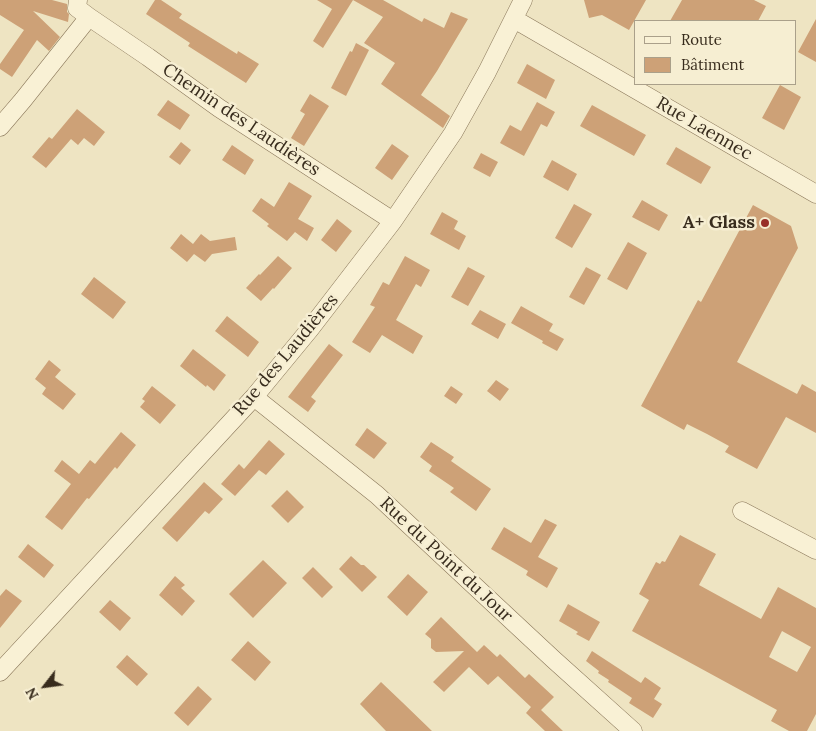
<!DOCTYPE html>
<meta charset="utf-8">
<style>
body{margin:0}
#map{position:relative;width:816px;height:731px;overflow:hidden;background:#eee4c2;font-family:Lora,serif}
canvas{display:block}
.legend{position:absolute;left:634px;top:20px;width:162px;height:65px;box-sizing:border-box;background:#f6eed2;border:1px solid #aaa08a;margin:0;padding:6px 9px;list-style:none;font-size:15px;color:#382c1d}
.legend li{display:flex;align-items:center;gap:10px;height:25px}
.legend b{width:25px;border:1px solid #aaa08a}
.north{position:absolute;left:20px;top:661px;width:50px;height:50px;-webkit-text-stroke:4px #f6eed2;paint-order:stroke;rotate:240deg;font-size:14px;font-weight:700;line-height:20px;text-align:center;color:#382c1d}
.north::after{content:'';display:block;margin:auto;width:18px;height:22px;background:#382c1d;clip-path:polygon(50% 0,100% 100%,50% 72%,0 100%)}
</style>
<div id="map">
<canvas width="816" height="731"></canvas>
<ul class="legend">
<li><b style="height:6px;background:#f9f1d5"></b>Route</li>
<li><b style="height:14px;background:#cda177"></b>Bâtiment</li>
</ul>
<div class="north">N</div>
</div>
<script>
const ctx = document.querySelector('canvas').getContext('2d');
ctx.lineJoin = 'round';
function paint(path, color) {
  ctx.fillStyle = color;
  ctx.fill(path, 'evenodd');
}
function toPath(rows) {
  const path = new Path2D();
  for (const r of rows) {
    path.moveTo(r[0], r[1]);
    for (let i = 2; i < r.length; i += 2) path.lineTo(r[i], r[i + 1]);
  }
  return path;
}
function strokePath(path, color, width, dash) {
  ctx.strokeStyle = color;
  ctx.lineWidth = width;
  ctx.lineCap = dash ? 'butt' : 'round';
  ctx.setLineDash(dash || []);
  ctx.stroke(path);
}
function label(font, color, halo, rows, align = 'center') {
  ctx.font = font + ' Lora,serif';
  ctx.lineWidth = 5;
  ctx.setLineDash([]);
  ctx.textBaseline = 'middle';
  ctx.strokeStyle = halo;
  ctx.fillStyle = color;
  for (const [text, x, y, turn = 0] of rows) {
    ctx.save();
    ctx.translate(x, y);
    ctx.rotate((+turn || 0) * Math.PI / 180);
    ctx.textAlign = isNaN(turn) ? turn : align;
    if (halo) ctx.strokeText(text, 0, 0);
    ctx.fillText(text, 0, 0);
    ctx.restore();
  }
}
paint(toPath([
 [0,0,52,0,67,4,67,12,69,14,68,22,33,11,60,37,49,51,37,40,12,77,0,69,0,64,24,30,0,15],
 [155,0,161,0,182,14,179,18,237,54,238,51,259,64,246,83,188,46,190,43,146,14],
 [317,0,353,0,323,48,313,41,332,9],
 [353,0,383,0,422,22,424,18,444,28,451,12,468,19,437,71,421,95,450,116,443,128,381,84,395,63,364,43,383,17],
 [584,0,646,0,629,30,602,15,589,18],
 [682,0,754,0,766,6,758,21,670,21],
 [816,19,816,62,798,52],
 [356,43,369,50,346,96,331,88,350,51,352,52],
 [527,64,555,80,546,99,517,83],
 [780,85,801,97,784,130,762,118],
 [310,94,329,106,304,146,291,138,305,114,300,111],
 [168,100,190,115,180,130,157,115],
 [537,102,555,112,547,127,541,124,524,156,500,143,510,125,521,131],
 [592,105,646,135,634,156,580,126],
 [77,109,105,132,94,146,84,138,78,145,71,139,46,168,32,157,49,137,52,139],
 [181,142,191,150,180,165,169,157],
 [392,144,409,156,392,180,375,168],
 [232,145,254,160,245,175,222,160],
 [676,147,711,167,701,184,666,164],
 [481,153,498,162,490,177,473,168],
 [552,160,577,174,568,191,543,177],
 [289,182,312,196,298,219,314,228,307,241,295,232,287,241,267,226,269,224,252,211,261,198,274,207],
 [642,200,668,215,659,231,632,217],
 [574,204,592,214,572,248,555,238],
 [753,205,791,226,798,248,737,362,797,394,802,384,816,392,816,433,786,417,757,469,725,452,729,446,707,434,687,424,684,430,641,406,698,300,701,302],
 [442,212,458,221,454,229,466,236,459,250,430,234],
 [337,219,352,231,336,252,321,240],
 [181,234,193,244,201,234,210,241,235,237,237,250,212,254,205,262,194,254,187,262,170,248],
 [628,242,647,253,627,290,607,279],
 [278,256,292,268,274,289,273,288,261,301,246,288,259,274,260,275],
 [405,256,430,270,421,287,416,284,396,320,423,336,413,354,382,335,370,353,352,342,375,307,370,305,383,282,389,285],
 [468,267,485,276,468,306,451,297],
 [586,267,601,275,584,305,569,297],
 [94,277,126,302,113,319,81,294],
 [521,306,553,324,549,331,564,339,557,351,542,343,543,341,511,323],
 [480,310,506,324,498,339,471,324],
 [227,316,259,342,248,357,215,331],
 [329,344,343,355,311,397,316,401,308,412,288,397],
 [193,349,226,375,214,391,207,385,206,387,180,366],
 [49,360,61,370,55,377,76,394,63,410,42,394,46,388,35,379],
 [496,380,509,389,500,401,487,391],
 [152,386,176,405,160,424,140,407,145,401,142,399],
 [451,386,463,394,456,404,444,396],
 [367,428,387,443,374,459,355,445],
 [121,432,136,445,117,469,115,467,89,499,87,498,62,530,45,517,71,484,54,471,62,460,79,474,90,460,95,464],
 [269,440,285,454,266,475,259,470,235,496,221,484,239,464,244,469],
 [431,442,454,457,451,461,491,489,476,511,450,492,454,488,429,471,432,466,420,457],
 [204,482,223,499,209,514,205,511,177,542,162,528],
 [287,490,304,507,288,523,271,506],
 [545,519,557,525,538,557,558,568,547,588,526,575,528,571,491,549,504,527,531,543],
 [680,535,716,554,699,585,761,619,778,587,816,608,816,714,807,731,789,731,771,721,777,710,632,631,649,600,639,594,656,562,660,564,662,561,665,562],
 [782,631,811,647,797,672,769,657],
 [28,544,54,565,44,578,18,557],
 [351,556,361,565,364,565,377,577,362,592,339,569],
 [263,560,287,583,253,618,229,594],
 [313,567,333,587,322,598,302,578],
 [408,574,428,592,407,616,387,597],
 [175,576,185,585,181,588,195,601,182,616,159,595],
 [6,589,22,601,0,628,0,596],
 [110,600,131,618,120,631,99,612],
 [568,604,600,622,589,641,576,634,578,632,559,621],
 [441,617,477,652,484,645,497,657,500,654,525,678,529,674,554,697,541,710,563,731,545,731,526,713,531,707,498,676,488,685,469,667,444,692,433,682,464,651,436,652,431,648,431,639,425,634],
 [248,641,271,662,255,681,231,660],
 [592,651,641,683,645,677,661,688,654,699,662,704,653,718,629,703,632,698,608,682,609,680,598,673,599,671,586,661],
 [127,655,148,674,137,686,116,667],
 [381,682,402,702,432,731,386,731,360,704],
 [198,686,212,699,188,726,174,713]
]), '#cda177');
const minor = toPath([
 [89,17,148,57,219,108,393,221],
 [514,19,816,194],
 [0,127,23,100,89,17,77,8,78,0],
 [254,397,377,495,553,659,633,731],
 [742,511,816,550],
 [0,672,254,397,310,329,393,221,453,133,487,72,523,0]
]);
strokePath(minor, '#897659', 19);
strokePath(minor, '#f9f1d5', 18);
for (const [x, y, r, color] of [
 [765,223,5,"#982f28"]
]) {
  const dot = new Path2D();
  dot.arc(x, y, r, 0, 2 * Math.PI);
  ctx.fillStyle = color;
  ctx.fill(dot);
  strokePath(dot, '#f6eed2', 2);
}
label('18px', '#382c1d', '#f6eed2', [
 ["Chemin des Laudières",241,120,34],
 ["Rue Laennec",704,129,30],
 ["Rue des Laudières",286,355,-50],
 ["Rue du Point du Jour",446,560,43]
]);
label('bold 18px', '#382c1d', '#f6eed2', [
 ["A+ Glass",755,223]
], 'right');
</script>
